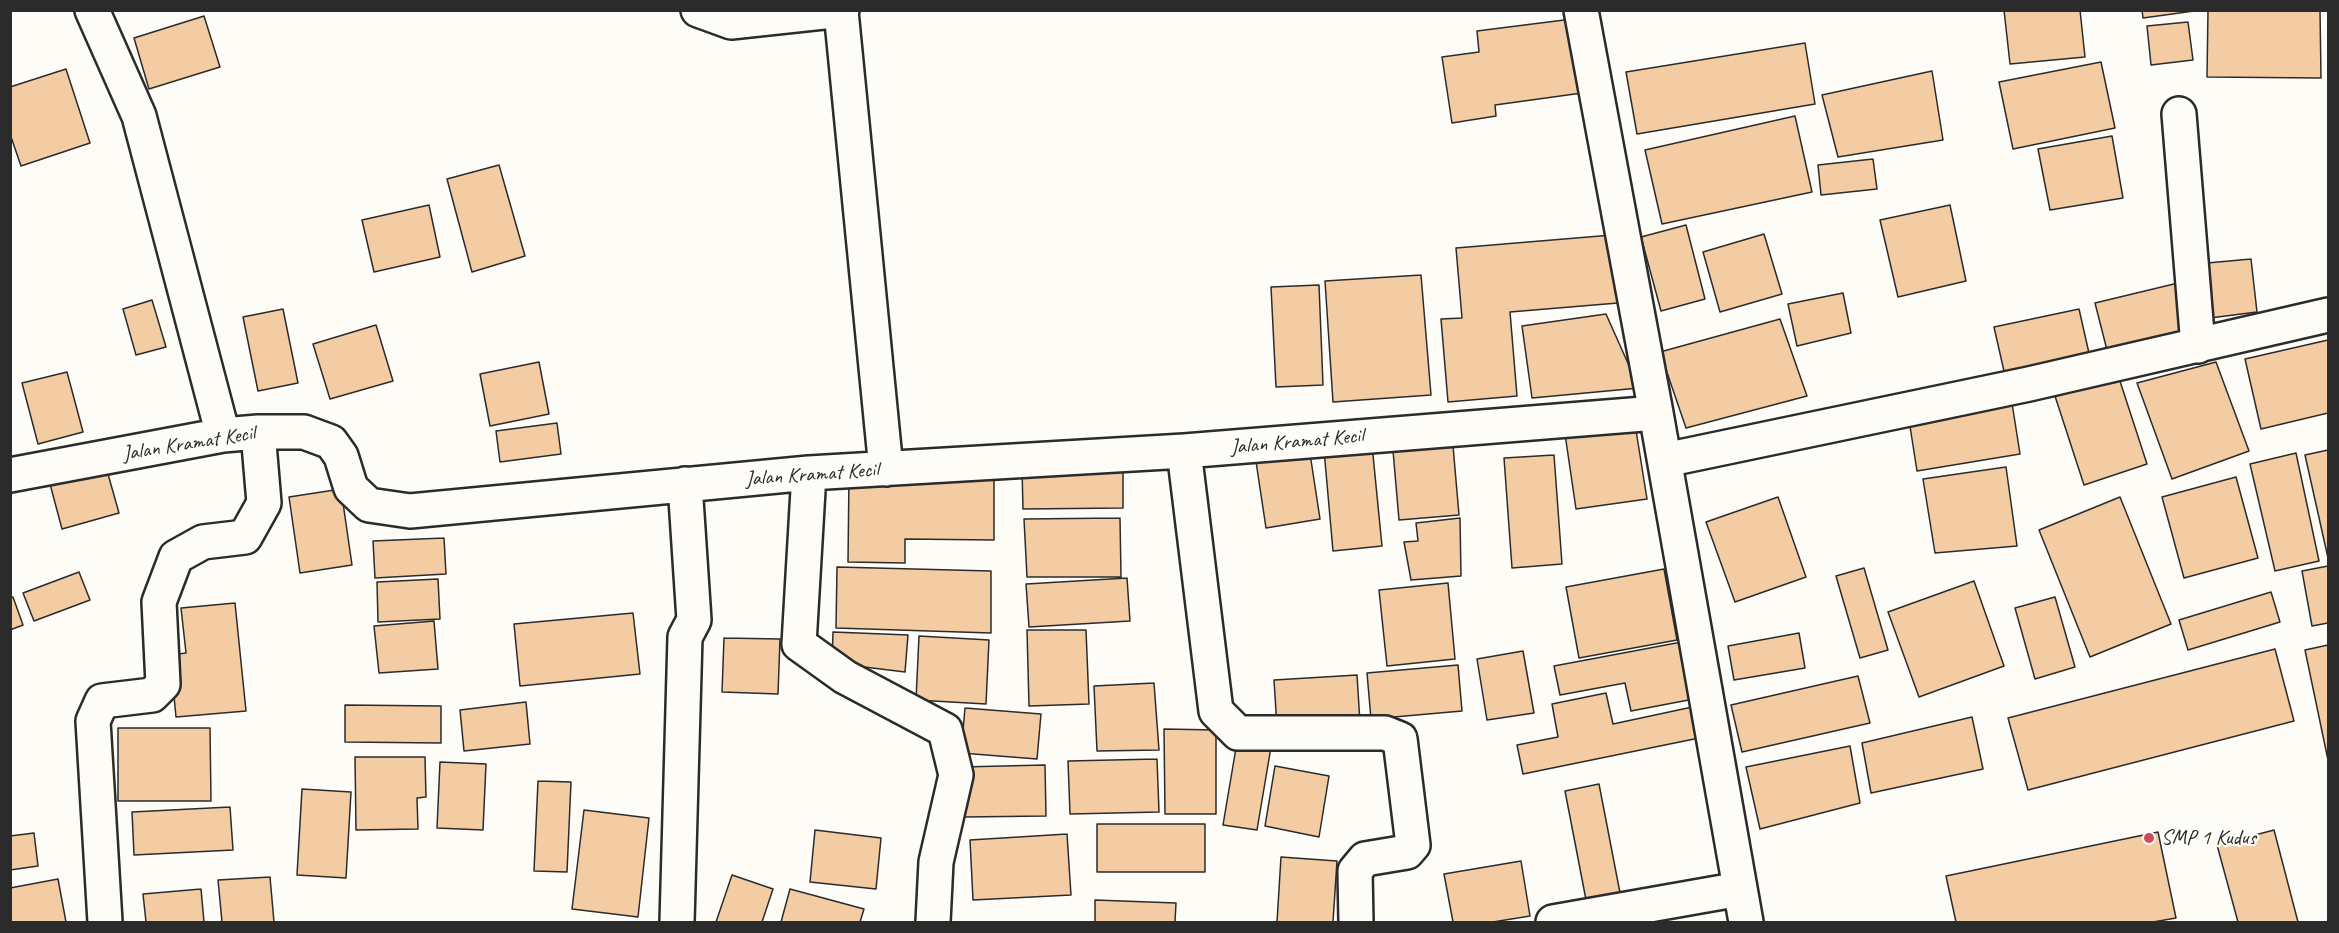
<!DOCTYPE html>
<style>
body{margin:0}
#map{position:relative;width:2339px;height:933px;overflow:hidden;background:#fdfcf7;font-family:Caveat,sans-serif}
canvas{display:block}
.frame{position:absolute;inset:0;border:12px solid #2b2b2b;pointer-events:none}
</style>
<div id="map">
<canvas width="2339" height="933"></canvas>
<div class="frame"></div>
</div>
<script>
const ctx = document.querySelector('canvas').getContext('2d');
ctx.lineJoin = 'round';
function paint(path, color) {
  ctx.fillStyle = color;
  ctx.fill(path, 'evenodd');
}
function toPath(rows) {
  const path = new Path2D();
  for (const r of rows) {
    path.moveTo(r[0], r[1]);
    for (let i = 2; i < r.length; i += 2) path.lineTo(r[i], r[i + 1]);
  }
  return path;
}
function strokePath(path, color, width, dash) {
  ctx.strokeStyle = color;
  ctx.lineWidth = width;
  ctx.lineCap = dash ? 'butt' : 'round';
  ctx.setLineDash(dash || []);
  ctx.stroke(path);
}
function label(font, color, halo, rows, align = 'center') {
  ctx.font = font + ' Caveat,sans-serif';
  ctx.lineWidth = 4.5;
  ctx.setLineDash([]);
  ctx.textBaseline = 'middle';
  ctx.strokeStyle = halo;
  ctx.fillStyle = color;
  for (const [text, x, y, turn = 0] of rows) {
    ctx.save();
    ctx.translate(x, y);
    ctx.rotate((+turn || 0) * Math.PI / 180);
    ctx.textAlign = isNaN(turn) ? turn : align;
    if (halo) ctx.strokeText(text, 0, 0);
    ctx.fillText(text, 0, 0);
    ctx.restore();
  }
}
const building = toPath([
 [2004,10,2080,10,2085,57,2010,64,2004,10],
 [2142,10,2194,10,2194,11,2143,18,2142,10],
 [2208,10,2320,10,2321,78,2207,77,2208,10],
 [204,16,220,67,149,89,134,38,204,16],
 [1572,19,1582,93,1495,105,1496,116,1452,123,1442,57,1479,52,1477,31,1572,19],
 [2188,22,2193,60,2151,65,2147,26,2188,22],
 [1805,43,1815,104,1637,134,1626,72,1805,43],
 [2101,62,2115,128,2013,149,1999,82,2101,62],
 [66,69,90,143,21,166,10,134,10,87,66,69],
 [1932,71,1943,140,1838,157,1822,95,1932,71],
 [1795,116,1812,192,1662,224,1645,150,1795,116],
 [2112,136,2123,198,2050,210,2038,149,2112,136],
 [1873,159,1877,189,1821,195,1818,165,1873,159],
 [499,165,525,256,472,272,447,179,499,165],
 [429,205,440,257,374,272,362,220,429,205],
 [1950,205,1966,281,1898,297,1880,220,1950,205],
 [1686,225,1705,299,1661,311,1641,237,1686,225],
 [1764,234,1782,294,1720,312,1703,252,1764,234],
 [1612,235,1618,303,1510,312,1517,396,1448,402,1441,319,1462,318,1456,248,1612,235],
 [2251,259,2257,312,2202,319,2196,264,2251,259],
 [1421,275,1431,395,1333,402,1325,281,1421,275],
 [2178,283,2191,333,2108,354,2095,303,2178,283],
 [1319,285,1323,385,1276,387,1271,287,1319,285],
 [1843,293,1851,333,1797,346,1788,304,1843,293],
 [152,300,166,347,136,355,123,309,152,300],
 [283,309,298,383,258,391,243,317,283,309],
 [2079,309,2091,362,2006,380,1994,327,2079,309],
 [1606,314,1639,388,1532,398,1522,326,1606,314],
 [1780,319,1807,396,1686,428,1660,352,1780,319],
 [376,325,393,381,330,399,313,344,376,325],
 [2328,340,2328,413,2261,429,2245,359,2328,340],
 [539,362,549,414,490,426,480,374,539,362],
 [2216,362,2249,451,2172,479,2137,383,2216,362],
 [67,372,83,432,38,444,22,383,67,372],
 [2118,375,2147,464,2084,485,2054,393,2118,375],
 [2012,403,2020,454,1917,471,1909,420,2012,403],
 [557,423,561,454,500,462,496,431,557,423],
 [1635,424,1647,499,1576,509,1565,434,1635,424],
 [1452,434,1459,515,1399,520,1392,439,1452,434],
 [1372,445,1382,546,1333,551,1324,450,1372,445],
 [1309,447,1320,519,1266,528,1255,455,1309,447],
 [2328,450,2328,558,2305,455,2328,450],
 [2296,453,2319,561,2275,571,2250,464,2296,453],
 [1554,455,1562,564,1512,568,1504,458,1554,455],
 [106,467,119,513,62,529,50,484,106,467],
 [2006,467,2017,546,1935,553,1923,479,2006,467],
 [1123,468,1123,508,1023,509,1022,469,1123,468],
 [849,476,994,478,994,540,905,539,905,563,848,562,849,476],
 [2236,477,2258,558,2184,578,2162,497,2236,477],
 [341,489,352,565,300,573,289,497,341,489],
 [1778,497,1806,577,1735,602,1706,522,1778,497],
 [2120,497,2171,624,2090,657,2039,530,2120,497],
 [1120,518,1121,577,1027,577,1024,519,1120,518],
 [1460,518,1461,576,1411,580,1404,542,1418,541,1416,523,1460,518],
 [444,538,446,574,375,578,373,541,444,538],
 [2328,566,2328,623,2312,626,2302,571,2328,566],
 [837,567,991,571,991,633,836,628,837,567],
 [1864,568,1888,650,1860,658,1836,576,1864,568],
 [1664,569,1677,640,1579,658,1566,587,1664,569],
 [79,572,90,600,34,621,23,593,79,572],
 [1127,578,1130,621,1029,627,1026,584,1127,578],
 [438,579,440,619,378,622,377,582,438,579],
 [1974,581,2004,666,1919,697,1888,612,1974,581],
 [1448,583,1455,659,1387,666,1379,590,1448,583],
 [2271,592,2280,622,2188,650,2179,620,2271,592],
 [13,597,23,625,10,630,10,598,13,597],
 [2055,597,2075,667,2035,679,2015,608,2055,597],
 [235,603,246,711,176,717,170,655,186,653,181,608,235,603],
 [633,613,640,674,520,686,514,624,633,613],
 [434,621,438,669,379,673,374,626,434,621],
 [1027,630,1086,630,1089,704,1029,706,1027,630],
 [833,632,908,635,905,672,832,663,833,632],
 [1799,633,1805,668,1734,680,1728,646,1799,633],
 [919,636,989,640,986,704,916,700,919,636],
 [724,638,780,639,778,694,722,692,724,638],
 [1687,641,1699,698,1631,711,1625,683,1560,695,1554,666,1687,641],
 [2328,645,2328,760,2305,650,2328,645],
 [2275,649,2294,721,2028,790,2008,718,2275,649],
 [1523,651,1534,713,1487,720,1477,659,1523,651],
 [1458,665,1462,711,1371,719,1367,673,1458,665],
 [1357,675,1360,723,1277,727,1274,680,1357,675],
 [1858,676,1870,723,1742,752,1731,705,1858,676],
 [1154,683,1159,750,1097,751,1094,686,1154,683],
 [1606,693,1613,724,1697,706,1704,737,1523,774,1517,745,1558,737,1552,704,1606,693],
 [526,702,530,744,464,751,460,710,526,702],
 [345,705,441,706,441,743,345,742,345,705],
 [965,708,1041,714,1037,759,961,753,965,708],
 [1972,717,1983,769,1871,793,1862,743,1972,717],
 [118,728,210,728,211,801,118,801,118,728],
 [1164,729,1216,730,1216,814,1165,814,1164,729],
 [1237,742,1271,747,1257,830,1223,825,1237,742],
 [1850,746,1860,803,1760,829,1746,767,1850,746],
 [355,757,425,757,426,797,417,798,418,829,356,830,355,757],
 [1157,759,1159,812,1070,814,1068,761,1157,759],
 [440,762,486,764,483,830,437,828,440,762],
 [1045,765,1046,816,963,817,961,767,1045,765],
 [1275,766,1329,776,1319,837,1265,826,1275,766],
 [538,781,571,782,567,872,534,871,538,781],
 [1599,784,1621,898,1587,905,1565,791,1599,784],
 [302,789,351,792,346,878,297,875,302,789],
 [230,807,233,850,134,855,132,812,230,807],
 [584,810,649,818,638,917,572,909,584,810],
 [1097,824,1205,824,1205,872,1097,872,1097,824],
 [815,830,881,838,876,889,810,882,815,830],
 [2274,830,2298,922,2238,922,2217,845,2274,830],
 [2158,832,2176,918,2153,922,1956,922,1946,876,2158,832],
 [34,833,38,866,10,870,10,836,34,833],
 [1067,834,1071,895,973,900,970,840,1067,834],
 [1281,857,1337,861,1333,922,1277,922,1281,857],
 [1521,861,1530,916,1493,922,1453,922,1444,874,1521,861],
 [732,875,773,889,762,922,716,922,732,875],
 [270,877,274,922,222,922,218,880,270,877],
 [58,879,66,922,11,922,10,888,58,879],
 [201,889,204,922,146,922,143,894,201,889],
 [790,889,864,909,860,922,781,922,790,889],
 [1095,900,1176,903,1175,922,1095,922,1095,900]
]);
paint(building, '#f3cca3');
strokePath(building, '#2b2b2b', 1.5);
const street = toPath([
 [92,10,139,116,223,435],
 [698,10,731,22,842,10],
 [1581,10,1656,413,1746,922],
 [841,11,886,469],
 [2179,114,2198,346],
 [1184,451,1216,711,1238,733,1385,733,1400,739,1413,845,1407,852,1365,859,1355,871,1356,922],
 [1665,460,2029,384,2328,315],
 [809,473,799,644,845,677,945,730,956,775,936,862,933,922],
 [10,475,223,435,258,432,304,432,331,442,341,456,351,488,369,505,410,511,809,473,1184,451,1656,413],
 [105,922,93,721,102,701,152,695,163,684,159,602,176,557,203,542,245,537,264,503,258,432],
 [677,922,685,637,694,620,685,484],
 [1553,922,1740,889]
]);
strokePath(street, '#2b2b2b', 38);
strokePath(street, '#fdfcf7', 33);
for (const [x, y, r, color] of [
 [2149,838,6,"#d1495b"]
]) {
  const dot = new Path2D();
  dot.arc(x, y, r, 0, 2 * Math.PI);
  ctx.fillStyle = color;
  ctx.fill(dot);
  strokePath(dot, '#fdfcf7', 2);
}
label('21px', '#2b2b2b', '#fdfcf7', [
 ["Jalan Kramat Kecil",1297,442,-5],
 ["Jalan Kramat Kecil",189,444,-9],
 ["Jalan Kramat Kecil",812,475,-4]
]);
label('21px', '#2b2b2b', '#fdfcf7', [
 ["SMP 1 Kudus",2161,838]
], 'left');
</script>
